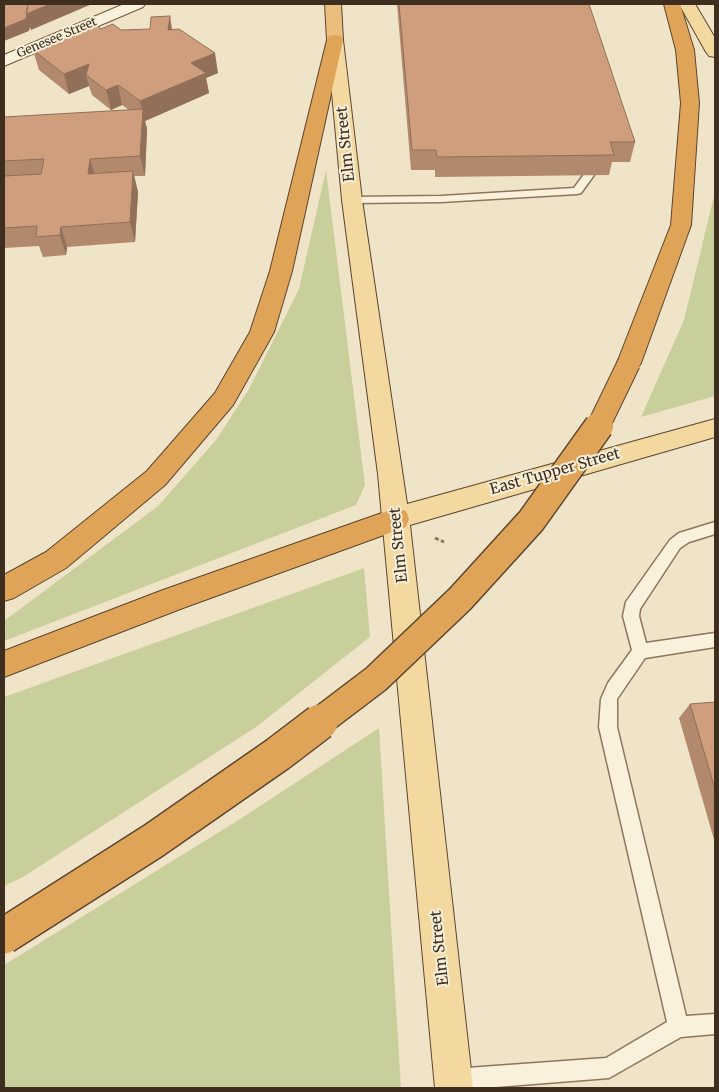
<!DOCTYPE html>
<style>
body{margin:0}
#map{position:relative;width:719px;height:1092px;overflow:hidden;background:#f0e4c8;font-family:Merriweather,serif}
canvas{display:block}
.frame{position:absolute;inset:0;border:5px solid #3d2e20;pointer-events:none}
</style>
<div id="map">
<canvas width="719" height="1092"></canvas>
<div class="frame"></div>
</div>
<script>
const ctx = document.querySelector('canvas').getContext('2d');
ctx.lineJoin = 'round';
function paint(path, color) {
  ctx.fillStyle = color;
  ctx.fill(path, 'evenodd');
}
function toPath(rows) {
  const path = new Path2D();
  for (const r of rows) {
    path.moveTo(r[0], r[1]);
    for (let i = 2; i < r.length; i += 2) path.lineTo(r[i], r[i + 1]);
  }
  return path;
}
function strokePath(path, color, width, dash) {
  ctx.strokeStyle = color;
  ctx.lineWidth = width;
  ctx.lineCap = dash ? 'butt' : 'round';
  ctx.setLineDash(dash || []);
  ctx.stroke(path);
}
function label(font, color, halo, rows, align = 'center') {
  ctx.font = font + ' Merriweather,serif';
  ctx.lineWidth = 4;
  ctx.setLineDash([]);
  ctx.textBaseline = 'middle';
  ctx.strokeStyle = halo;
  ctx.fillStyle = color;
  for (const [text, x, y, turn = 0] of rows) {
    ctx.save();
    ctx.translate(x, y);
    ctx.rotate((+turn || 0) * Math.PI / 180);
    ctx.textAlign = isNaN(turn) ? turn : align;
    if (halo) ctx.strokeText(text, 0, 0);
    ctx.fillText(text, 0, 0);
    ctx.restore();
  }
}
paint(toPath([
 [326,170,365,485,356,505,4,641,4,621,158,506,216,440,249,389,299,289],
 [715,192,715,396,641,417,684,320],
 [364,568,370,637,256,727,23,877,4,886,4,697],
 [379,728,401,1088,4,1088,4,965,237,821]
]), '#c9cf9b');
const service = toPath([
 [589,172,594,175,581,193,577,194,441,202,352,203,346,200,352,197,441,196,574,188,585,173,589,172],
 [715,522,715,534,689,542,680,548,640,609,639,616,646,643,715,633,715,647,645,658,617,699,617,727,686,1016,715,1014,715,1034,681,1037,609,1078,483,1088,446,1087,442,1080,446,1073,453,1069,606,1058,667,1022,599,727,601,699,608,683,632,650,623,616,626,602,670,540,679,533,715,522]
]);
const secondary = toPath([
 [124,4,145,4,143,7,4,66,4,55,124,4]
]);
const primary = toPath([
 [679,4,695,4,715,38,715,57,709,56,706,52,679,4],
 [335,35,341,36,343,40,362,200,407,504,715,419,715,437,410,525,473,1088,435,1088,378,474,342,200,327,40,329,36,335,35]
]);
const trunk = toPath([
 [325,4,341,4,343,40,341,44,335,45,329,44,327,40,325,4]
]);
const motorway = toPath([
 [664,4,680,4,694,50,699,103,691,225,641,363,637,369,629,371,621,369,617,363,671,225,681,103,676,50,664,4],
 [335,35,341,36,343,40,292,271,274,332,233,405,165,485,66,568,14,598,4,601,4,575,46,552,147,471,215,393,250,332,270,271,327,40,329,36,335,35],
 [396,508,406,511,409,519,406,527,183,608,4,677,4,651,163,590,396,508]
]);
strokePath(service, '#8d765c', 3);
strokePath(secondary, '#6f573f', 2);
strokePath(primary, '#5b4430', 2);
strokePath(trunk, '#5b4430', 2);
strokePath(motorway, '#5b4430', 2);
strokePath(toPath([
 [435,538,444,542]
]), '#8d765c', 3, [4, 2.5]);
paint(service, '#faf1dc');
paint(secondary, '#faf1dc');
paint(primary, '#f3d9a0');
paint(trunk, '#eabe7c');
paint(motorway, '#e0a458');
const motorwayBridgeFar2 = toPath([
 [598,427,629,363]
]);
const motorwayBridgeFar1 = toPath([
 [318,723,376,679,460,599,531,521,599,426]
]);
const motorwayBridge = toPath([
 [4,936,153,841,278,754,320,722]
]);
strokePath(motorwayBridgeFar2, '#5b4430', 24, []);
strokePath(motorwayBridgeFar1, '#5b4430', 31, []);
strokePath(motorwayBridge, '#5b4430', 38, []);
strokePath(motorwayBridgeFar2, '#e0a458', 22);
strokePath(motorwayBridgeFar1, '#e0a458', 28);
strokePath(motorwayBridge, '#e0a458', 35);
paint(toPath([
 [397,4,589,4,635,142,630,162,612,162,609,175,435,177,435,170,411,170],
 [101,29,121,30,172,30,218,73,206,78,209,93,145,121,147,129,145,176,134,176,138,192,135,242,67,247,66,255,43,257,39,246,4,248,4,117,129,110,122,105,111,110,92,95,89,86,69,94,39,70,33,50],
 [715,702,715,843,679,718,690,704]
]), '#b2896c');
paint(toPath([
 [50,4,92,4,31,30,30,27,29,31,4,41,4,28,26,14],
 [170,16,173,36,168,30],
 [215,53,218,73,206,78,209,93,145,121,147,129,145,176,140,156,143,114,140,101,191,63],
 [89,64,86,75,89,86,69,94,64,74],
 [118,85,122,105,111,110,106,90],
 [90,159,96,179,88,174],
 [133,171,138,192,135,242,130,222],
 [61,227,67,247,66,255,60,235]
]), '#916f58');
const building = toPath([
 [4,4,28,4,26,19,4,28,4,4],
 [28,4,50,4,26,14,28,4],
 [399,4,589,4,635,142,610,142,614,155,437,157,436,150,412,150,399,4],
 [170,16,168,30,179,29,215,53,191,63,206,73,140,101,118,85,106,90,86,75,89,64,64,74,33,50,97,26,101,29,113,24,121,30,150,29,151,17,170,16],
 [143,109,140,156,90,159,88,174,133,171,130,222,61,227,60,235,36,237,37,226,4,228,4,176,41,174,44,159,4,161,4,117,143,109],
 [715,702,715,789,690,704,715,702]
]);
paint(building, '#cf9f7d');
strokePath(building, '#916f58', 1);
label('12px', '#3d2e20', '#f7eed8', [
 ["Genesee Street",57,38,-23]
]);
label('15px', '#3d2e20', '#f7eed8', [
 ["Elm Street",346,144,-96],
 ["East Tupper Street",555,472,-16],
 ["Elm Street",399,545,-96],
 ["Elm Street",440,948,-96]
]);
</script>
